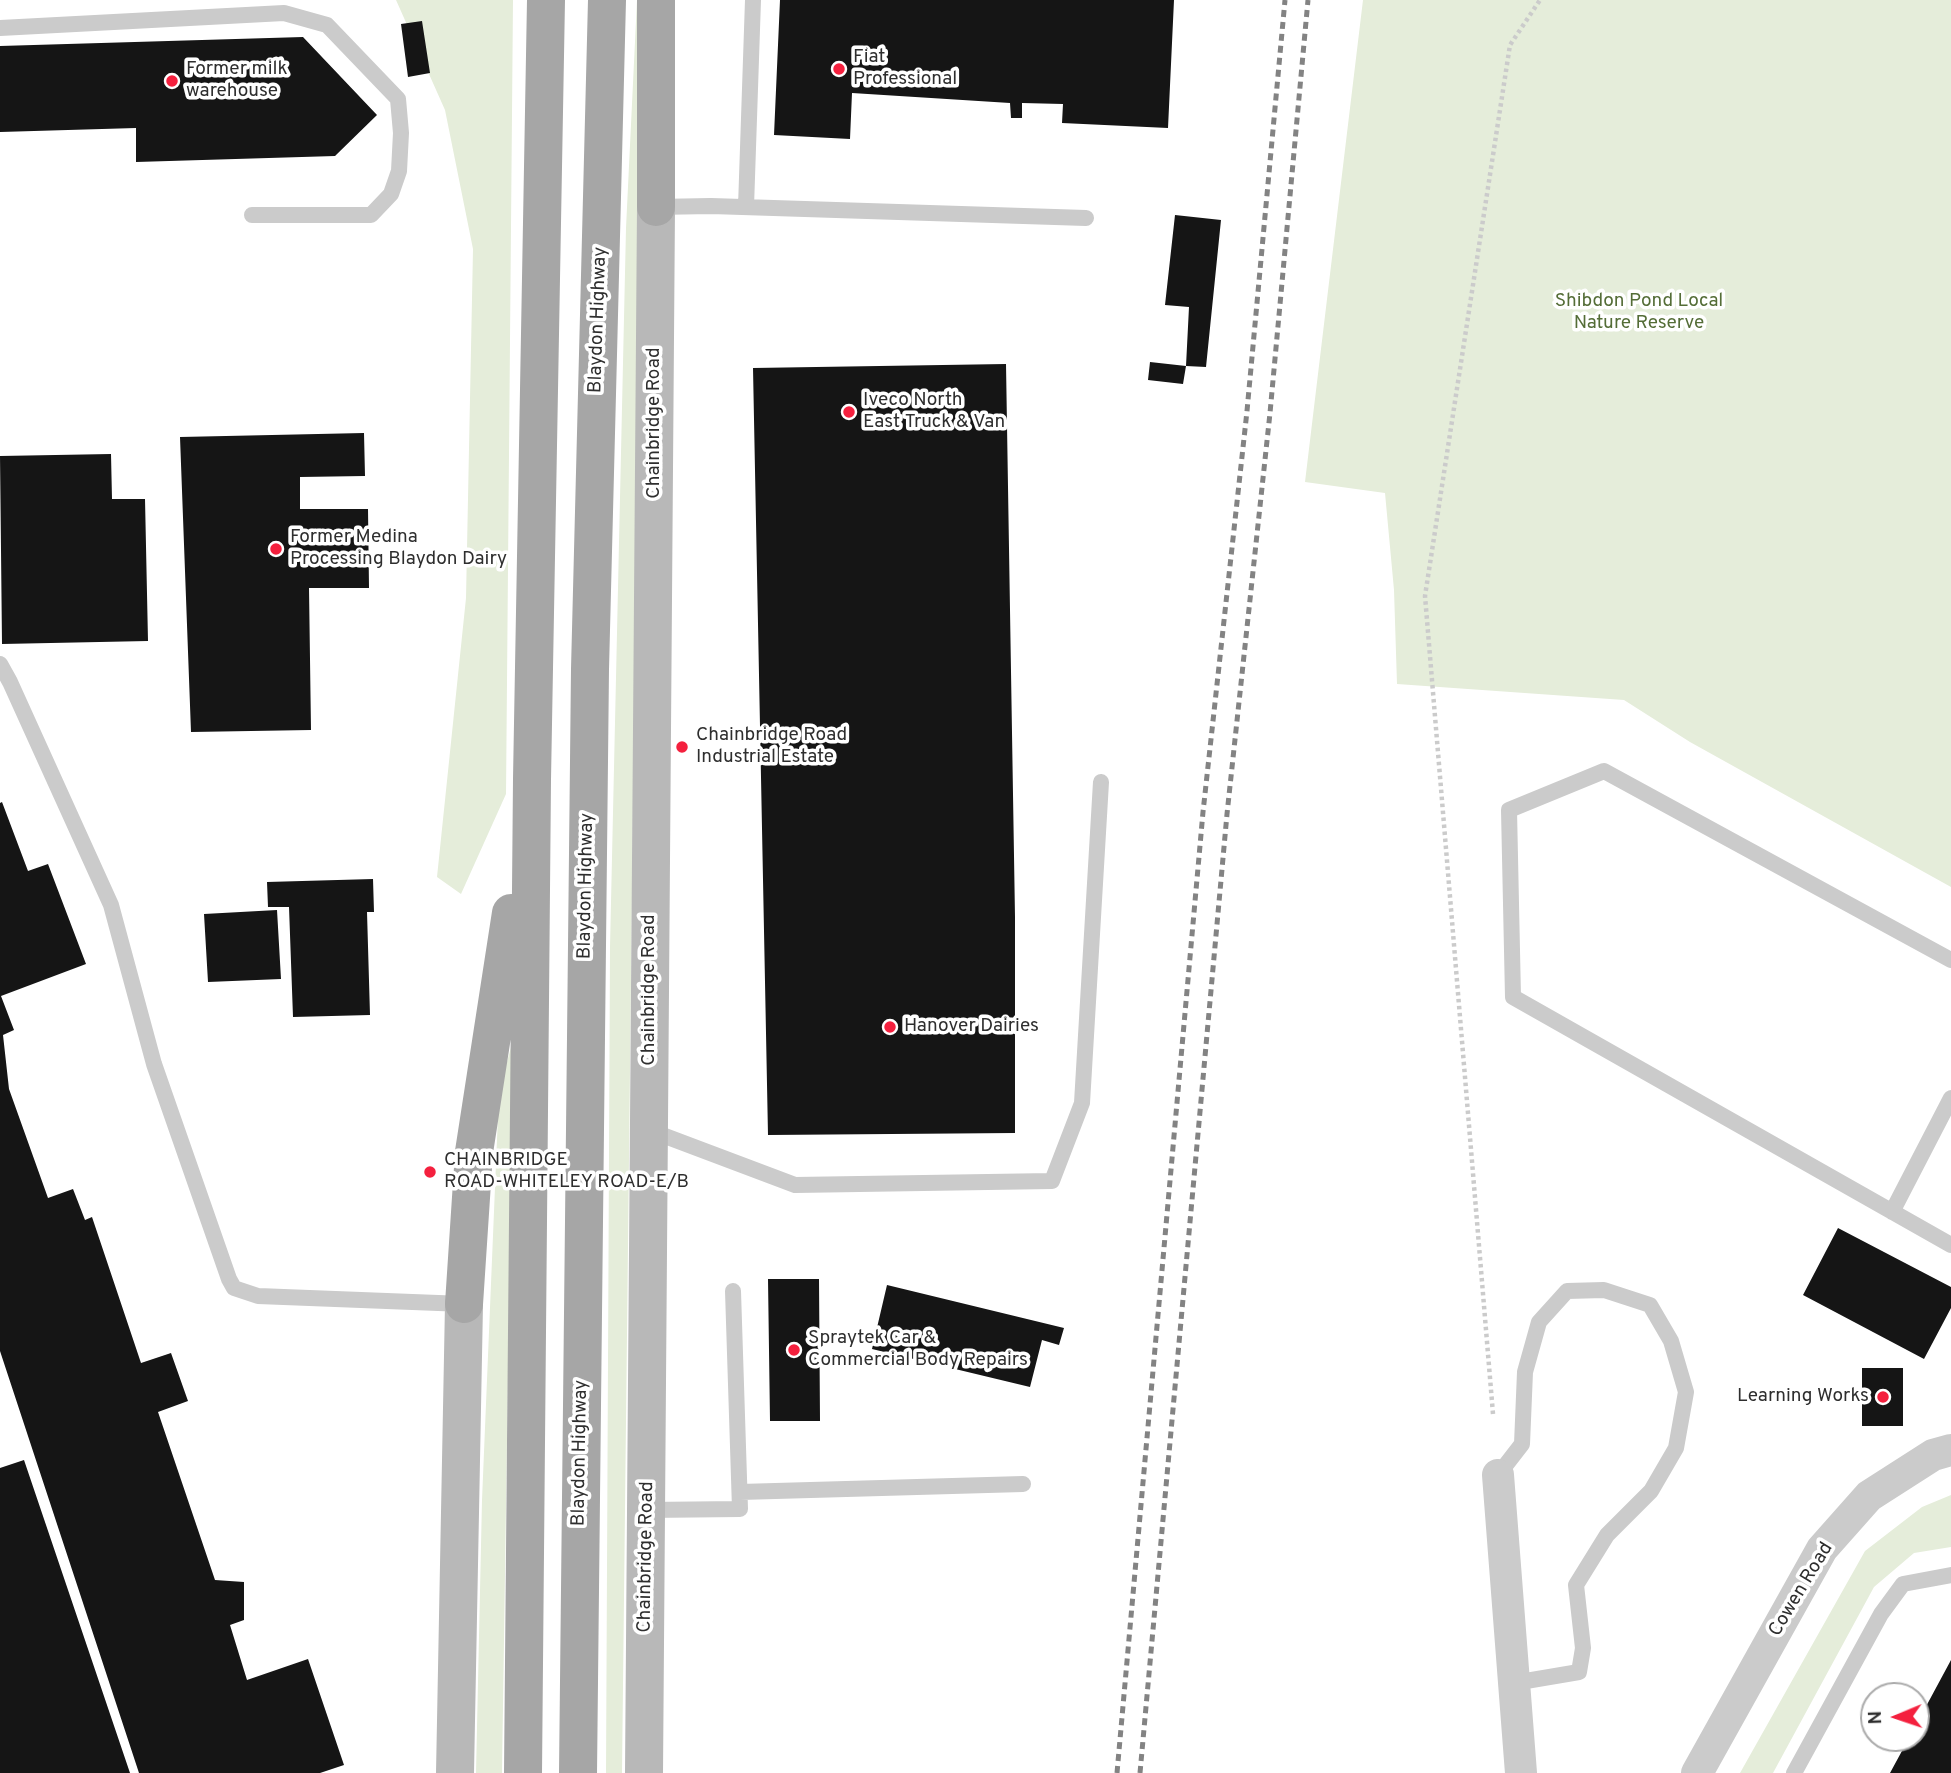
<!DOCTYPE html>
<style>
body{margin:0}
#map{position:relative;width:1951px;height:1773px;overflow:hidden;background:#fff;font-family:Overpass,sans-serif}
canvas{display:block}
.north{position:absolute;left:1860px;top:1682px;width:70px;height:70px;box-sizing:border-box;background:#fff;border:2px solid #ababab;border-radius:50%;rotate:268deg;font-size:19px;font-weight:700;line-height:28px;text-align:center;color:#2e2e2e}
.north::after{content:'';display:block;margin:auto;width:24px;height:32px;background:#f4203e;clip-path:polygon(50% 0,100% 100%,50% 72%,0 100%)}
</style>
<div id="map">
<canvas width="1951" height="1773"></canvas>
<div class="north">N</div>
</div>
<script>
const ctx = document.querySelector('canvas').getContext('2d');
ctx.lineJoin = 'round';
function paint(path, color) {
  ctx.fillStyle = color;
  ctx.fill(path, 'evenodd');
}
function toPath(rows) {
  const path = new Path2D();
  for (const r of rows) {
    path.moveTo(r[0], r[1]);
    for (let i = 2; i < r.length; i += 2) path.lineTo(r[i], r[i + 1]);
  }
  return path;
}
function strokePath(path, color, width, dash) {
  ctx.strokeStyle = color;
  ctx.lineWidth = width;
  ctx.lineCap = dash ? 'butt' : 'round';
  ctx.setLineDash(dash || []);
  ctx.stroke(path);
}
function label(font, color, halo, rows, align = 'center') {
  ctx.font = font + ' Overpass,sans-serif';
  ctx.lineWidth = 7;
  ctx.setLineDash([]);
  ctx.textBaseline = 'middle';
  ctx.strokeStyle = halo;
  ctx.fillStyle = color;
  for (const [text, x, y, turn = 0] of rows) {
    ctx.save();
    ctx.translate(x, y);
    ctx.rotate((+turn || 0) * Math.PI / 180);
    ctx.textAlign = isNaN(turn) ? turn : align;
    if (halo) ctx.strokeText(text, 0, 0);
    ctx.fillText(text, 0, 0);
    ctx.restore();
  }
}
paint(toPath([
 [396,0,513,0,506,794,461,894,437,877,466,598,473,249,445,110],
 [637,0,639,0,639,278,622,1773,606,1773,610,947,626,228],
 [1363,0,1951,0,1951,887,1690,742,1624,700,1397,684,1394,590,1385,493,1305,482],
 [513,1040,502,1773,476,1773,482,1500,499,1091],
 [1951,1495,1951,1547,1914,1553,1874,1587,1773,1773,1740,1773,1865,1551,1922,1507]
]), '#e5edda');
paint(toPath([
 [780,0,1174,0,1168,128,1062,123,1063,104,1022,103,1022,118,1011,118,1010,103,852,93,850,139,774,135],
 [422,21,430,73,408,77,401,24],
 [303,37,377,115,335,156,136,162,136,128,0,132,0,46],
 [1175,215,1221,220,1206,367,1186,366,1189,307,1165,305],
 [1150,362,1186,366,1183,384,1148,380],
 [1006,364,1015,917,1015,1133,768,1135,753,368],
 [364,433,365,476,300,477,300,509,368,509,369,588,309,588,311,730,191,732,180,437],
 [111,454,112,499,145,499,148,641,2,644,0,456],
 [2,802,28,871,48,864,86,964,1,996,14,1030,3,1035,9,1089,48,1198,73,1189,85,1220,92,1217,141,1363,171,1353,188,1401,158,1412,215,1580,244,1582,244,1620,230,1625,247,1680,308,1659,344,1765,320,1773,139,1773,0,1351,0,803],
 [373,879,374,912,367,912,370,1015,293,1017,289,907,268,907,267,882],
 [277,910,281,979,208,982,204,914],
 [1838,1228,1951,1287,1951,1308,1924,1359,1803,1295],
 [768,1279,819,1279,820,1421,770,1421],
 [887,1285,1064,1328,1059,1345,1042,1340,1030,1387,872,1349],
 [1862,1368,1903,1368,1903,1426,1862,1426],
 [24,1460,130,1773,0,1773,0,1468],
 [1951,1660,1951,1773,1890,1773,1909,1738,1916,1738,1916,1725]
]), '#151515');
strokePath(toPath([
 [1493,1414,1425,596,1510,45,1540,0]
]), '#cbcbcb', 4.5, [3.5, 3.5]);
strokePath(toPath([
 [0,28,284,13,327,25,398,99,401,133,399,171,391,194,371,215,252,215],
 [656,207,711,206,1086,218],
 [746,207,753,0],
 [0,664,10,682,111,905,154,1064,229,1279,234,1288,258,1296,464,1304],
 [1951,960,1604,771,1509,810,1513,997,1951,1245],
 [649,1130,795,1185,1052,1181,1082,1103,1101,782],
 [1892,1212,1951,1098],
 [1498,1475,1522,1444,1525,1372,1539,1322,1567,1291,1604,1290,1650,1305,1671,1341,1686,1392,1676,1448,1651,1491,1607,1535,1576,1585,1583,1648,1579,1672,1514,1683],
 [740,1492,1023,1484],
 [647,1510,740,1509,733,1291],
 [1794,1773,1881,1614,1903,1584,1951,1575]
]), '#cbcbcb', 16);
strokePath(toPath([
 [1498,1475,1521,1773],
 [1697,1773,1822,1549,1869,1496,1933,1455,1951,1450]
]), '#cbcbcb', 32);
strokePath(toPath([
 [455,1773,464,1304],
 [644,1773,656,207]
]), '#b8b8b8', 38);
strokePath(toPath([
 [656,0,656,207],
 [464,1304,474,1152,511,913],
 [523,1773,532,779,546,0],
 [578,1773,590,669,607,0]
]), '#a6a6a6', 38);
strokePath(toPath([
 [1117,1773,1203,812,1247,411,1285,0],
 [1140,1773,1227,814,1270,413,1308,0]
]), '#838383', 5, [7, 5]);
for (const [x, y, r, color] of [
 [839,69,7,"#f4203e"],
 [172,81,7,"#f4203e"],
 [849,412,7,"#f4203e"],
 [276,549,7,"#f4203e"],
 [682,747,7,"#f4203e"],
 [890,1027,7,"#f4203e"],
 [430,1172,7,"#f4203e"],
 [794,1350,7,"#f4203e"],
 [1883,1397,7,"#f4203e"]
]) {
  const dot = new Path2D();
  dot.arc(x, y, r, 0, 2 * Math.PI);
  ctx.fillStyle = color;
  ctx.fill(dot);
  strokePath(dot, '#fff', 2.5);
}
label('19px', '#2e2e2e', '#fff', [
 ["Fiat",853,58],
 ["Professional",853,80],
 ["Former milk",186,70],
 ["warehouse",186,92],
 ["Iveco North",863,401],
 ["East Truck & Van",863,423],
 ["Former Medina",290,538],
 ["Processing Blaydon Dairy",290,560],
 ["Chainbridge Road",696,736],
 ["Industrial Estate",696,758],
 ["Hanover Dairies",904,1027],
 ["CHAINBRIDGE",444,1161],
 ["ROAD-WHITELEY ROAD-E/B",444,1183],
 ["Spraytek Car &",808,1339],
 ["Commercial Body Repairs",808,1361],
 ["Learning Works",1869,1397,"right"]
], 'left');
label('19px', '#546d37', '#fff', [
 ["Shibdon Pond Local",1639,302],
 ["Nature Reserve",1639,324]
]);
label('19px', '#2e2e2e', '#fff', [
 ["Blaydon Highway",599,320,-88],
 ["Chainbridge Road",655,423,-90],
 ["Blaydon Highway",587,886,-89],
 ["Chainbridge Road",650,990,-90],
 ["Blaydon Highway",581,1453,-89],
 ["Chainbridge Road",647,1557,-89],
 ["Cowen Road",1802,1590,-59]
]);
</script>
